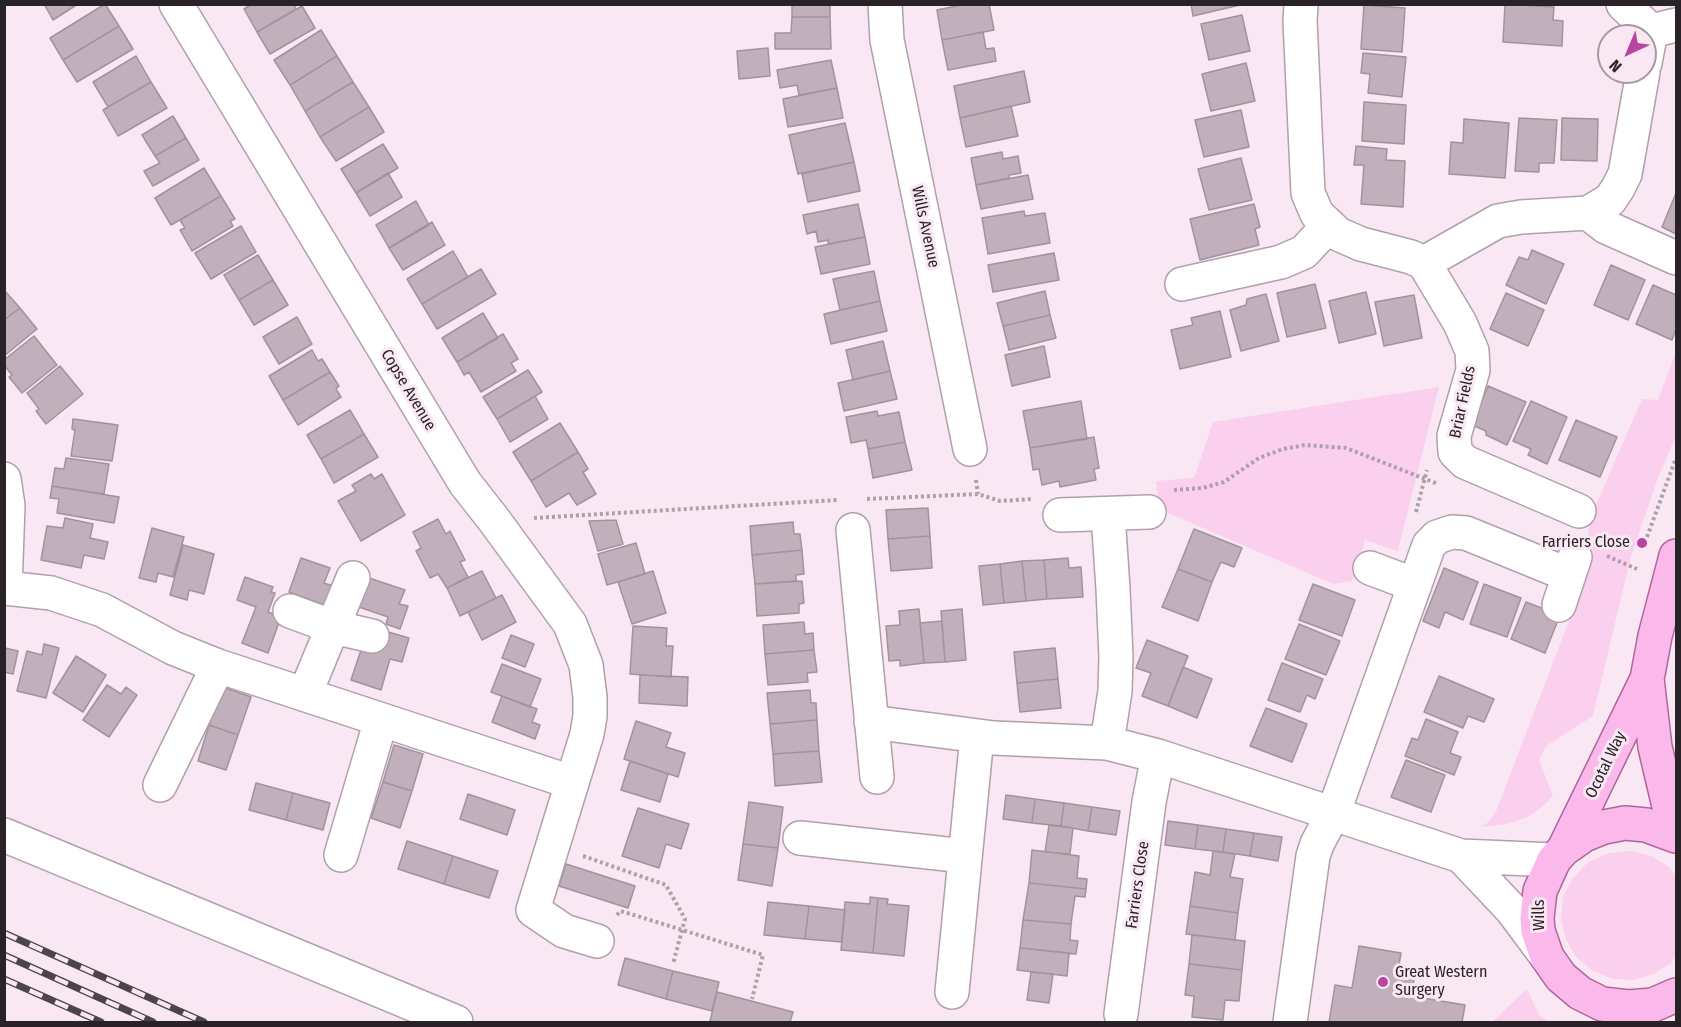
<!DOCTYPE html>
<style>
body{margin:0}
#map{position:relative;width:1681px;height:1027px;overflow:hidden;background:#f9e7f3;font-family:"Fira Sans Condensed",sans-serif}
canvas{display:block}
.frame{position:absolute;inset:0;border:6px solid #292327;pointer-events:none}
.north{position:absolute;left:1597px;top:24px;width:60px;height:60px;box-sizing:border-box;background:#f9e7f3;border:2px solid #a699a1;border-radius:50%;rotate:224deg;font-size:16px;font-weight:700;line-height:24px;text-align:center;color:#292327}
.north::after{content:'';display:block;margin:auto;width:21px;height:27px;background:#b8459f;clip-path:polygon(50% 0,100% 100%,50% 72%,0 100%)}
</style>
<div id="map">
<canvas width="1681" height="1027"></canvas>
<div class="frame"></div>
<div class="north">N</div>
</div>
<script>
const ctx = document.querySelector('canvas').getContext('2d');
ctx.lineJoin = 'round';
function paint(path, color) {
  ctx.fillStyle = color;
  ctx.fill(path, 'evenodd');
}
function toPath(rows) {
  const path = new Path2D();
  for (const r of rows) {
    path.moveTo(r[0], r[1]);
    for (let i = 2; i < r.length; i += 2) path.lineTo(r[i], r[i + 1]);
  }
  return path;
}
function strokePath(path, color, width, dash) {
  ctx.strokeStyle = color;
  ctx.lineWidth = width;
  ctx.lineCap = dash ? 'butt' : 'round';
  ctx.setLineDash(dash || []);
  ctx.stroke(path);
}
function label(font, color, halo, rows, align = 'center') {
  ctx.font = font + ' "Fira Sans Condensed",sans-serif';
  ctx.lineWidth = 6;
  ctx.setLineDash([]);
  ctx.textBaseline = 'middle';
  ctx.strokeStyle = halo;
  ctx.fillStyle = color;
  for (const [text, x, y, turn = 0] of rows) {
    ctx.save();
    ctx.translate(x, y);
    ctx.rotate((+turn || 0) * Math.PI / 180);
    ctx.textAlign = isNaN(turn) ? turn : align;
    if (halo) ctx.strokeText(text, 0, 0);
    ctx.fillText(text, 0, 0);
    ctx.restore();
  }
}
paint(toPath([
 [1676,352,1676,435,1658,478,1631,556,1593,716,1546,746,1539,760,1553,796,1542,807,1528,817,1507,824,1480,827,1489,822,1497,809,1572,613,1592,514,1642,399,1658,400],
 [1439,387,1398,551,1365,540,1352,581,1333,584,1159,509,1156,481,1194,478,1213,422],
 [1630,851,1652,856,1670,868,1676,877,1676,955,1671,963,1653,974,1634,980,1613,979,1593,971,1577,958,1566,940,1561,919,1563,897,1573,878,1588,862,1609,853],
 [1527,989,1539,1015,1550,1022,1492,1022]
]), '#fbd0ee');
const building = toPath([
 [44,4,78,4,53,20,44,4],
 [105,4,119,26,63,60,50,38,105,4],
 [252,4,294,4,296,9,257,32,244,9,252,4],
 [792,4,830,4,830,17,792,17,792,4],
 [966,4,989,4,994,30,942,40,937,10,966,4],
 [1191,4,1240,4,1240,5,1193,16,1191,4],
 [1505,4,1554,7,1553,20,1563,21,1562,46,1503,42,1505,4],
 [1364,5,1405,8,1402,52,1361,49,1364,5],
 [302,6,315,28,270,54,257,32,302,6],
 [1242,15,1250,51,1209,60,1201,24,1242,15],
 [792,17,830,17,831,49,775,49,775,33,791,33,792,17],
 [119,26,133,49,77,82,63,60,119,26],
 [321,30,337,56,290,85,274,60,321,30],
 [983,32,986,49,994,48,996,61,948,70,942,40,983,32],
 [768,48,770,76,739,79,737,51,768,48],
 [1363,53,1406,57,1402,97,1368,93,1370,74,1361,73,1363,53],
 [136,56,151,82,108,107,93,82,136,56],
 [337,56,353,82,305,111,290,85,337,56],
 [831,60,837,88,799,95,797,85,780,88,777,70,831,60],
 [1246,63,1255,101,1211,111,1202,74,1246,63],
 [1024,71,1030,102,960,118,954,86,1024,71],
 [151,82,167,108,118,136,103,110,151,82],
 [353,82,369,107,320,137,305,111,353,82],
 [837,88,843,118,788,127,783,99,837,88],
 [1364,102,1406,105,1404,144,1362,141,1364,102],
 [1011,106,1018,136,966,147,960,118,1011,106],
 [369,107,384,132,336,161,320,137,369,107],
 [1241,110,1249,147,1204,157,1195,120,1241,110],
 [173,116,186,138,155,156,142,135,173,116],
 [1519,118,1557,120,1554,163,1539,163,1539,172,1515,171,1519,118],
 [1562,118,1598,119,1597,161,1561,160,1562,118],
 [1464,119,1509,123,1505,178,1449,174,1451,142,1463,143,1464,119],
 [845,123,854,162,798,174,789,135,845,123],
 [186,138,199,160,153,186,144,171,160,163,155,156,186,138],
 [383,144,398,168,356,193,341,169,383,144],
 [1356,146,1387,149,1386,160,1405,161,1403,207,1361,204,1364,165,1354,165,1356,146],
 [1002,152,1003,159,1018,156,1021,173,1009,175,1009,178,976,185,971,158,1002,152],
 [1241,158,1252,200,1209,210,1198,169,1241,158],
 [854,162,860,191,808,202,802,174,854,162],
 [204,168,221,196,171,225,155,198,204,168],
 [388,173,402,197,370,216,356,193,388,173],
 [1028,175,1033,199,981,209,976,185,1028,175],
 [1676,193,1676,234,1662,227,1676,193],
 [221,196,235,219,230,221,233,226,192,251,180,230,185,228,180,220,221,196],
 [416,201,429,225,389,248,376,225,416,201],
 [858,204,865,237,828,244,828,240,818,242,816,231,807,234,803,215,858,204],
 [1254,204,1260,227,1255,229,1259,245,1200,260,1190,219,1254,204],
 [1024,211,1025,216,1045,213,1050,243,988,254,982,218,1024,211],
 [432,222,445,245,403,270,389,248,432,222],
 [241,226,256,252,211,279,195,253,241,226],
 [865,237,870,264,821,274,815,247,865,237],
 [1532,250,1564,264,1546,304,1506,285,1519,257,1528,260,1532,250],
 [453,251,468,277,422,304,407,279,453,251],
 [1054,253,1059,280,993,292,988,265,1054,253],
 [258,255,273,280,239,300,224,275,258,255],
 [1611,265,1645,280,1628,320,1594,305,1611,265],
 [481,269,496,294,437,329,422,304,481,269],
 [874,271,880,301,840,310,833,279,874,271],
 [273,280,288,305,254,325,239,300,273,280],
 [1315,284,1326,328,1287,337,1277,293,1315,284],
 [1653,285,1676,295,1676,329,1672,340,1636,324,1653,285],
 [4,290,20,308,4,320,4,290],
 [1045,291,1050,315,1003,326,997,303,1045,291],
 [1366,292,1376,334,1339,343,1329,301,1366,292],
 [1506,293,1544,310,1528,346,1490,329,1506,293],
 [1266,294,1279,341,1241,351,1230,310,1246,305,1247,299,1266,294],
 [1414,295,1422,338,1384,346,1375,302,1414,295],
 [880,301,887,331,831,344,824,314,880,301],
 [20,308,37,329,4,356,4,320,20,308],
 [1220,311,1231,357,1180,369,1171,330,1193,325,1191,318,1220,311],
 [483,313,498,338,457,362,442,338,483,313],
 [1050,315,1056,338,1009,350,1003,326,1050,315],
 [297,317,312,344,279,364,263,337,297,317],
 [503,334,518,359,511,363,516,371,481,392,469,372,464,375,457,362,503,334],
 [34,336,57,365,22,393,9,377,12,375,4,365,4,360,34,336],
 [883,341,890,371,853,380,846,350,883,341],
 [1044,346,1050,377,1012,386,1005,355,1044,346],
 [312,350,318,361,322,359,330,372,283,400,269,376,312,350],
 [60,366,83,394,46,424,36,411,39,409,27,393,60,366],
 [528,370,542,392,497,419,483,397,528,370],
 [890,371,897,399,844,411,838,383,890,371],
 [330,372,339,386,336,389,341,397,298,425,283,400,330,372],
 [1488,386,1526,402,1507,445,1486,435,1486,431,1472,425,1488,386],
 [535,396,548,419,510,442,497,419,535,396],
 [1081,401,1087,439,1030,448,1023,411,1081,401],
 [1531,401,1567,417,1547,464,1528,455,1531,449,1513,441,1531,401],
 [350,410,364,434,321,459,307,435,350,410],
 [877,411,878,416,899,412,905,442,868,449,866,440,851,443,846,417,877,411],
 [73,419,118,425,112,461,71,456,75,430,72,429,73,419],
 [1576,420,1617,437,1600,477,1559,460,1576,420],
 [560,423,578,452,531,481,513,452,560,423],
 [364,434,378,457,334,483,321,459,364,434],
 [1094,437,1099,468,1094,469,1096,480,1060,487,1059,481,1042,485,1039,469,1033,470,1030,448,1094,437],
 [905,442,912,470,873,478,868,449,905,442],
 [578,452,588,469,583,472,596,494,577,505,569,493,546,507,531,481,578,452],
 [66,458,109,464,104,494,52,486,55,468,64,469,66,458],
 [371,474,374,479,382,474,405,515,361,541,338,501,356,491,352,485,371,474],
 [52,486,119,497,114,523,57,513,59,499,50,498,52,486],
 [928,508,930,536,888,539,886,510,928,508],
 [65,518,93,524,90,538,108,542,104,559,84,555,81,568,41,560,47,526,63,528,65,518],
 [438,519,446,534,450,531,465,560,460,562,468,577,447,588,438,574,430,578,416,551,421,548,413,532,438,519],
 [616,520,623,544,598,551,589,521,616,520],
 [793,522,794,534,800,534,802,550,752,555,750,526,793,522],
 [152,528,184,537,173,577,158,573,156,582,139,578,152,528],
 [1194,529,1242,548,1234,567,1221,562,1212,582,1178,569,1194,529],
 [930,536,932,568,891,571,888,539,930,536],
 [636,543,645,574,607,585,598,554,636,543],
 [183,545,214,554,204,594,189,590,187,600,170,595,183,545],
 [802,550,804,574,796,575,796,581,755,584,752,555,802,550],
 [301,558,330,568,324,583,337,587,330,607,289,592,301,558],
 [1068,558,1069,568,1081,567,1083,597,1047,599,1044,560,1068,558],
 [1044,560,1047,599,1026,601,1022,561,1044,560],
 [1022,561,1026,601,1004,603,1000,564,1022,561],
 [1000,564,1004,603,983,605,979,566,1000,564],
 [1444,568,1478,582,1463,620,1445,612,1439,628,1423,621,1444,568],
 [1178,569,1212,582,1198,621,1162,607,1178,569],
 [482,571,496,598,460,616,447,588,482,571],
 [653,571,666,613,632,624,618,582,653,571],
 [245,577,273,587,271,592,275,593,268,612,281,617,268,653,242,643,256,607,237,600,245,577],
 [366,577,405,590,399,604,408,606,400,629,386,624,388,617,356,606,366,577],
 [802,581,804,603,799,604,799,613,757,616,755,584,802,581],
 [1313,584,1355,600,1342,636,1299,620,1313,584],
 [1484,584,1521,598,1507,637,1470,624,1484,584],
 [502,595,516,622,482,640,468,612,502,595],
 [1526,602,1560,615,1545,653,1511,639,1526,602],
 [919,609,924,663,900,666,900,660,889,661,886,626,900,625,899,611,919,609],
 [962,609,966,660,945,662,941,611,962,609],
 [942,621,945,662,924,663,920,623,942,621],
 [804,622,805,634,813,633,814,650,765,654,763,625,804,622],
 [1299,624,1340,641,1326,675,1285,659,1299,624],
 [633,626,667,628,666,646,673,646,671,677,630,674,633,626],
 [385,631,409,638,402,662,390,659,381,690,351,680,362,647,378,652,385,631],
 [511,635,534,644,525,667,502,658,511,635],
 [1147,640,1188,656,1168,706,1142,696,1151,673,1136,668,1147,640],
 [44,644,59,648,46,698,17,691,27,651,42,655,44,644],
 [5,648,18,651,13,674,4,672,5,648],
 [1055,648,1058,679,1017,683,1014,652,1055,648],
 [814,650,817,672,807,673,808,682,768,685,765,654,814,650],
 [76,656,106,675,83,712,53,693,76,656],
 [1282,663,1323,679,1315,699,1307,695,1300,712,1268,700,1282,663],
 [502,664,541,679,530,707,491,692,502,664],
 [1183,667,1212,679,1197,718,1168,706,1183,667],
 [640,675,688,677,687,706,639,703,640,675],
 [1439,676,1494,699,1484,722,1468,716,1463,728,1424,712,1439,676],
 [1058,679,1061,708,1020,712,1017,683,1058,679],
 [107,685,121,694,126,687,137,695,109,737,83,720,107,685],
 [223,687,251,697,238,735,209,725,223,687],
 [810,690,811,703,816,703,817,720,770,724,767,693,810,690],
 [502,696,537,709,532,722,540,725,535,739,492,722,502,696],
 [1266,708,1307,724,1292,762,1250,746,1266,708],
 [1426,719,1458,732,1450,753,1461,757,1454,775,1405,756,1412,738,1418,740,1426,719],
 [817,720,819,751,773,754,770,724,817,720],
 [636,721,671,733,666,747,685,753,678,777,624,759,636,721],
 [209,725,238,735,226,770,198,761,209,725],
 [394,745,423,754,412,791,383,782,394,745],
 [819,751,822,782,775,786,773,754,819,751],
 [1406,760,1445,775,1431,812,1391,797,1406,760],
 [630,761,668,774,660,802,621,790,630,761],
 [383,782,412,791,400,828,371,818,383,782],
 [256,783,293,793,286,820,249,810,256,783],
 [293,793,330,803,323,830,286,820,293,793],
 [468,794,515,810,507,835,460,819,468,794],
 [1006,795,1035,799,1032,823,1003,819,1006,795],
 [1035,799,1064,803,1061,826,1032,823,1035,799],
 [749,802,783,807,778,848,743,844,749,802],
 [1064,803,1092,807,1088,831,1061,826,1064,803],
 [1092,807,1120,811,1116,835,1088,831,1092,807],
 [638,808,689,824,681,849,666,844,659,868,622,856,638,808],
 [1168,821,1198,825,1195,849,1165,845,1168,821],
 [1049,825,1073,828,1070,854,1045,852,1049,825],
 [1198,825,1226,829,1223,852,1195,849,1198,825],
 [1226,829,1254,833,1250,856,1223,852,1226,829],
 [1254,833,1282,837,1278,861,1250,856,1254,833],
 [407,841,453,856,444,884,398,869,407,841],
 [743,844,778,848,772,886,738,880,743,844],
 [1032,850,1079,856,1077,878,1087,879,1086,889,1029,883,1032,850],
 [1213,851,1235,854,1230,877,1243,879,1238,913,1190,906,1195,872,1210,875,1213,851],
 [453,856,498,871,489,898,444,884,453,856],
 [566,864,635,886,628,908,559,886,566,864],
 [1029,883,1086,889,1085,897,1075,896,1071,924,1023,920,1029,883],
 [870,897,878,898,873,953,841,950,845,902,870,904,870,897],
 [878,898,888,899,887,904,909,906,904,956,873,953,878,898],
 [768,902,809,906,805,939,764,935,768,902],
 [809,906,845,910,842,942,805,939,809,906],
 [1190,906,1238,913,1235,940,1186,934,1190,906],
 [1023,920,1071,924,1070,940,1078,941,1076,954,1020,948,1023,920],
 [1192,935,1245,941,1242,970,1189,964,1192,935],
 [1359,946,1401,953,1397,976,1414,979,1411,996,1465,1005,1462,1022,1329,1022,1335,985,1352,988,1359,946],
 [1020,948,1069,953,1067,976,1017,970,1020,948],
 [625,958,673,971,666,999,618,985,625,958],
 [1189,964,1242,970,1239,1001,1225,1000,1223,1020,1192,1017,1194,996,1185,995,1189,964],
 [673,971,719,982,712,1011,666,999,673,971],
 [1031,972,1053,974,1049,1003,1027,1000,1031,972],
 [717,992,793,1012,790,1022,716,1022,710,1021,717,992]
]);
paint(building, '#c1b0bc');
strokePath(building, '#a2929d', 1.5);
const minor = toPath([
 [176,4,465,483,494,520,570,624,586,665,590,697,590,716,587,734,533,910,564,931,597,941],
 [885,4,887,40,970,449],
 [1301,4,1300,21,1308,193,1317,214,1338,234,1361,244,1411,257,1424,263,1498,221,1521,217,1588,213,1610,200,1618,188,1625,174,1643,72],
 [1623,4,1651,31],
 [1645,63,1651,31,1676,25],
 [1588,213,1606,227,1676,258],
 [1424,263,1460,323,1472,351,1473,370,1454,436,1455,452,1465,462,1579,511],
 [1182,284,1281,262,1304,252,1329,225],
 [4,479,8,506,5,588,51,593,102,610,173,648,218,666,571,782],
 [1060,515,1149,512],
 [853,530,877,777],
 [1370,568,1415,585],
 [1559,605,1575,557],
 [290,611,333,627,372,636],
 [305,694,353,578],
 [871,722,994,738,1107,743,1158,756,1461,856,1554,860],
 [1107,743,1115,691,1116,657,1113,589,1108,514],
 [160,785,218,666],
 [4,835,456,1022],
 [800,838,965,856],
 [341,855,381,720],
 [1461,856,1512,910,1547,957],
 [952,992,977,736],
 [1121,1014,1149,802,1158,756],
 [1290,1022,1313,856,1317,844,1333,814,1429,545,1437,537,1452,532,1466,533,1569,575]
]);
const major = toPath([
 [1647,679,1655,747,1676,836],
 [1676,836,1646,825,1625,823,1604,827,1584,835,1564,849,1554,860,1540,891,1537,918,1538,931,1547,957,1561,977,1580,993,1602,1004,1628,1007,1653,1005,1676,995],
 [1564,849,1647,679,1655,636,1676,556]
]);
strokePath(minor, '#b1a0ac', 36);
strokePath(major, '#b0669d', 36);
strokePath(toPath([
 [976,480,978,494],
 [1174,490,1203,488,1224,482,1259,458,1283,449,1305,445,1346,448,1438,484],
 [867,499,978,494,1000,501,1032,499],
 [1416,512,1427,470],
 [534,518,838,500],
 [1647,537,1676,458],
 [1607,556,1637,569],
 [583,856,666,885,685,919,673,964],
 [617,915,620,911,634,915,763,955,752,999]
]), '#aea0a9', 4, [3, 3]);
strokePath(minor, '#fff', 33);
strokePath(major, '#fbb9eb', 33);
const rail = toPath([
 [4,933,204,1022],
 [4,955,153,1022],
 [4,979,101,1022]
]);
strokePath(rail, '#4c4449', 7);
strokePath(rail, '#f9e7f3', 4.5, [14]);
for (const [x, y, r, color] of [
 [1642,543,6,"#b8459f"],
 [1383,982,6,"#b8459f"]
]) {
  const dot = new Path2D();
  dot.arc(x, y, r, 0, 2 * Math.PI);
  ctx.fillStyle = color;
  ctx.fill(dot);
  strokePath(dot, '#f9e7f3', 2);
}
label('16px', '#292327', '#f9e7f3', [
 ["Wills Avenue",925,227,78],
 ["Copse Avenue",408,390,59],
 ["Briar Fields",1463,402,-78],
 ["Ocotal Way",1606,765,-64],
 ["Farriers Close",1138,885,-82],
 ["Wills",1540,915,-90]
]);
label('16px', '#292327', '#f9e7f3', [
 ["Farriers Close",1630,543],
 ["Great Western",1395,973,"left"],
 ["Surgery",1395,991,"left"]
], 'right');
</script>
